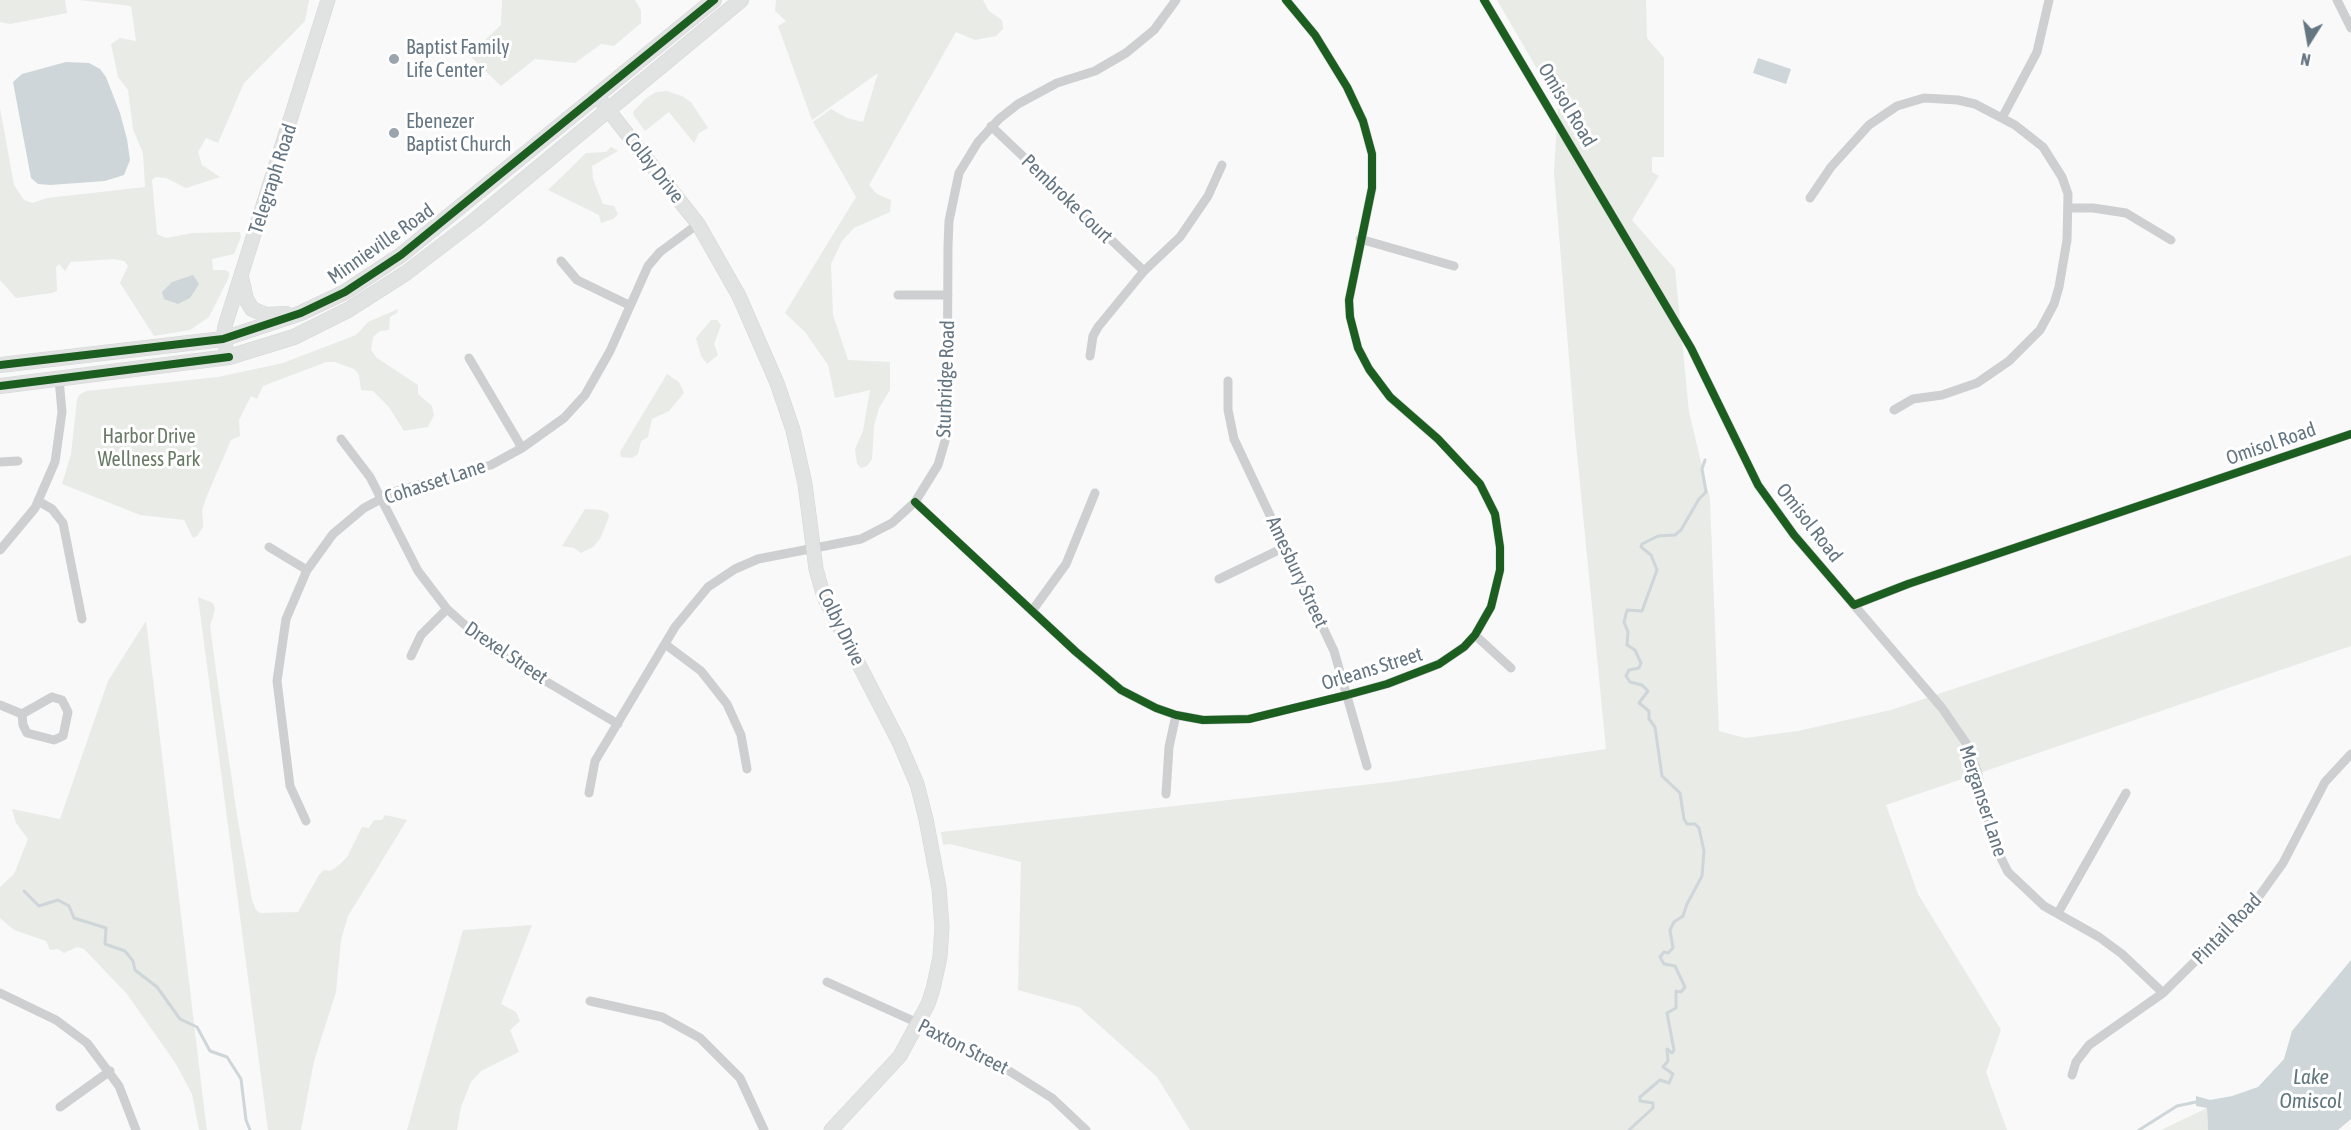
<!DOCTYPE html>
<style>
body{margin:0}
#map{position:relative;width:2351px;height:1130px;overflow:hidden;background:#f9f9f9;font-family:"Asap Condensed",sans-serif}
canvas{display:block}
.north{position:absolute;left:2279px;top:12px;width:60px;height:60px;-webkit-text-stroke:4px #fff;paint-order:stroke;rotate:191deg;font-size:16px;font-weight:700;line-height:24px;text-align:center;color:#657683}
.north::after{content:'';display:block;margin:auto;width:21px;height:27px;background:#657683;clip-path:polygon(50% 0,100% 100%,50% 72%,0 100%)}
</style>
<div id="map">
<canvas width="2351" height="1130"></canvas>
<div class="north">N</div>
</div>
<script>
const ctx = document.querySelector('canvas').getContext('2d');
ctx.lineJoin = 'round';
function paint(path, color) {
  ctx.fillStyle = color;
  ctx.fill(path, 'evenodd');
}
function toPath(rows) {
  const path = new Path2D();
  for (const r of rows) {
    path.moveTo(r[0], r[1]);
    for (let i = 2; i < r.length; i += 2) path.lineTo(r[i], r[i + 1]);
  }
  return path;
}
function strokePath(path, color, width, dash) {
  ctx.strokeStyle = color;
  ctx.lineWidth = width;
  ctx.lineCap = dash ? 'butt' : 'round';
  ctx.setLineDash(dash || []);
  ctx.stroke(path);
}
function label(font, color, halo, rows, align = 'center') {
  ctx.font = font + ' "Asap Condensed",sans-serif';
  ctx.lineWidth = 6;
  ctx.setLineDash([]);
  ctx.textBaseline = 'middle';
  ctx.strokeStyle = halo;
  ctx.fillStyle = color;
  for (const [text, x, y, turn = 0] of rows) {
    ctx.save();
    ctx.translate(x, y);
    ctx.rotate((+turn || 0) * Math.PI / 180);
    ctx.textAlign = isNaN(turn) ? turn : align;
    if (halo) ctx.strokeText(text, 0, 0);
    ctx.fillText(text, 0, 0);
    ctx.restore();
  }
}
paint(toPath([
 [0,0,65,0,67,13,10,24,0,22],
 [80,0,309,0,305,21,244,83,218,143,206,138,198,152,202,165,220,177,186,188,166,178,156,177,152,180,157,234,166,238,193,233,240,232,241,237,234,254,212,259,213,270,225,270,229,272,229,277,209,317,190,330,154,336,120,283,128,266,124,261,114,259,71,262,65,271,59,264,56,267,57,291,52,293,16,298,0,280,0,108,14,185,24,200,32,203,47,198,145,187,143,153,133,129,128,90,118,77,111,44,120,38,136,41,131,6],
 [502,0,635,0,641,10,641,23,614,46,601,44,575,63,535,59,501,86,469,55,501,25],
 [776,0,983,0,989,11,1002,20,1003,29,996,36,975,40,956,32,869,185,877,194,891,200,890,212,854,228,842,241,831,264,833,315,848,360,890,362,890,390,879,408,874,426,872,459,867,466,861,468,857,464,855,449,863,431,870,390,835,398,828,365,805,332,785,313,856,197,813,122,831,109,847,118,863,122,878,73,812,120,778,26,786,21,775,11],
 [1497,0,1646,0,1647,38,1664,58,1664,157,1652,157,1652,172,1659,176,1632,220,1675,269,1689,412,1710,499,1719,731,1745,738,1798,731,1891,710,2351,555,2351,646,1886,805,1918,894,2001,1030,1986,1072,2007,1130,1190,1130,1157,1077,1079,1007,1018,990,1021,862,950,844,943,845,941,832,1390,782,1606,749,1575,433,1554,172,1558,105],
 [667,91,682,96,691,102,708,128,699,133,694,143,669,112,645,131,634,116,633,112,645,99,656,92],
 [611,147,618,151,592,166,593,179,603,204,614,206,618,214,613,219,601,223,599,215,548,190,586,153,606,152],
 [398,309,397,313,390,317,389,330,380,331,373,337,371,350,377,358,418,385,418,394,432,406,434,415,428,427,404,431,389,407,373,391,361,390,359,375,354,369,335,362,326,362,263,386,257,399,251,396,239,420,240,436,231,440,206,498,202,510,203,527,197,536,193,538,184,520,140,515,62,484,71,454,77,400,79,395,86,391,218,377,283,363,356,335,368,322],
 [711,320,717,320,721,325,714,344,718,355,707,364,701,356,696,338],
 [667,374,679,382,684,393,669,411,652,419,648,437,641,441,638,454,632,458,621,457,620,452],
 [585,509,601,510,608,513,609,517,600,539,593,547,581,553,574,548,562,546],
 [198,597,213,603,215,609,210,626,218,685,237,815,252,900,256,910,260,913,298,912,319,875,324,870,330,871,338,866,347,857,362,827,369,828,374,820,382,820,385,815,407,820,348,916,341,940,336,992,314,1061,301,1130,268,1130],
 [146,621,203,1099,207,1130,199,1130,192,1094,176,1064,127,994,84,949,77,947,64,953,58,949,50,950,46,941,14,930,0,918,0,887,14,874,28,839,16,823,12,809,60,819,108,681],
 [532,925,501,1004,516,1012,520,1021,510,1030,519,1052,481,1071,471,1082,461,1107,457,1130,407,1130,463,930],
 [2207,1108,2208,1130,2161,1130]
]), '#e8ebe6');
paint(toPath([
 [1758,58,1791,69,1786,84,1753,73],
 [66,62,89,63,100,69,106,77,120,113,127,139,130,160,124,175,105,181,50,185,38,184,31,178,13,82,22,74],
 [193,275,199,284,190,298,178,304,164,299,162,292,172,282],
 [2351,960,2351,1119,2338,1130,2208,1130,2207,1108,2196,1106,2196,1096,2210,1100,2232,1096,2258,1087,2284,1059,2292,1031]
]), '#ced6d9');
strokePath(toPath([
 [24,891,39,906,58,900,69,906,74,918,106,928,105,944,125,951,133,961,135,970,157,987,180,1019,197,1027,210,1051,227,1057,241,1079,246,1120,250,1130],
 [1629,1130,1653,1108,1653,1103,1640,1101,1640,1097,1660,1080,1669,1083,1673,1074,1663,1067,1668,1061,1667,1049,1672,1053,1674,1050,1667,1013,1676,1008,1676,991,1681,992,1685,987,1675,966,1664,964,1660,957,1664,952,1668,953,1673,948,1670,930,1674,922,1683,916,1687,904,1702,876,1704,851,1699,828,1695,824,1687,824,1684,819,1680,793,1662,776,1655,727,1649,719,1649,711,1639,703,1648,691,1642,685,1630,682,1626,676,1629,670,1639,668,1641,663,1635,650,1627,645,1628,632,1624,622,1627,610,1642,611,1657,570,1651,555,1641,547,1642,544,1658,536,1675,535,1681,530,1699,499,1706,492,1702,469,1705,460],
 [2139,1130,2177,1106,2196,1102]
]), '#ced6d9', 3);
const secondary = toPath([
 [598,97,698,224,739,296,777,383,793,430,805,484,816,569,824,597,899,742,917,784,926,819,939,888,942,927,940,957,933,989,928,1004,900,1056,831,1130],
 [229,357,223,339,225,326,328,0]
]);
const primary = toPath([
 [241,277,246,299,252,309,266,315,286,314],
 [0,365,223,339,301,313,345,292,401,255,714,0],
 [0,386,229,357,294,337,348,310,406,273,474,221,741,0]
]);
strokePath(secondary, '#d5d6d7', 15);
strokePath(primary, '#d5d6d7', 16);
strokePath(toPath([
 [1484,0,1691,348,1758,485,1794,535,1854,605,1908,584,2351,434],
 [2337,0,2351,28],
 [2002,118,2037,52,2049,0],
 [991,126,1144,271],
 [1810,198,1831,167,1869,125,1897,106,1924,98,1958,100,1975,104,2015,125,2043,147,2062,177,2068,194,2067,240,2059,287,2054,304,2040,330,2009,361,1977,383,1942,395,1913,399,1894,410],
 [2069,208,2093,208,2126,213,2171,240],
 [1360,239,1454,266],
 [561,261,577,280,629,305],
 [898,295,948,295],
 [1090,356,1093,336,1098,327,1144,271,1180,237,1208,196,1222,165],
 [469,358,522,448],
 [1228,381,1228,410,1234,439,1334,651,1367,766],
 [341,439,370,477,418,571,447,609,493,650,618,724],
 [0,462,18,461],
 [38,501,52,509,63,523,82,619],
 [915,502,1075,651,1121,690,1156,708,1176,715,1203,720,1249,719,1347,695,1387,684,1439,664,1464,647,1475,635,1491,607,1500,570,1500,547,1495,514,1480,484,1438,439,1390,397,1369,369,1358,348,1350,317,1349,300,1372,188,1372,154,1363,121,1347,87,1315,35,1286,0],
 [269,547,307,570],
 [0,550,35,508,55,462,62,412,59,379],
 [1219,579,1285,547],
 [1854,605,1942,708,1966,743,1977,771,1994,844,2008,872,2044,906,2099,937,2122,954,2163,993],
 [1032,611,1066,564,1095,493],
 [1475,635,1511,668],
 [665,644,701,671,727,704,741,735,747,769],
 [411,656,421,635,447,609],
 [52,697,62,700,68,712,63,736,54,740,27,733,23,725,22,714,52,697],
 [0,705,22,714],
 [589,793,595,761,675,627,708,587,735,569,758,559,861,539,892,523,915,502,938,465,947,434,948,246,949,221,959,173,978,142,999,119,1018,104,1057,83,1095,71,1126,53,1154,30,1176,0],
 [1166,794,1169,747,1176,715],
 [306,821,290,786,277,681,286,619,307,570,333,534,364,508,396,491,491,465,522,448,564,418,585,395,610,351,648,266,660,252,698,224],
 [2058,913,2126,793],
 [827,982,918,1023,1006,1069,1052,1098,1086,1130],
 [0,993,56,1020,87,1043,119,1086,136,1130],
 [590,1001,662,1017,700,1038,740,1078,764,1130],
 [2072,1075,2076,1062,2089,1045,2163,993,2255,902,2283,863,2325,782,2351,754],
 [60,1107,110,1071]
]), '#cecfd0', 9);
strokePath(secondary, '#e1e2e2', 14);
strokePath(primary, '#e1e2e2', 15);
strokePath(toPath([
 [1484,0,1691,348,1758,485,1794,535,1854,605,1908,584,2351,434],
 [0,365,223,339,301,313,345,292,401,255,714,0],
 [0,386,229,357],
 [915,502,1075,651,1121,690,1156,708,1176,715,1203,720,1249,719,1347,695,1387,684,1439,664,1464,647,1475,635,1491,607,1500,570,1500,547,1495,514,1480,484,1438,439,1390,397,1369,369,1358,348,1350,317,1349,300,1372,188,1372,154,1363,121,1347,87,1315,35,1286,0]
]), '#1b5e20', 8);
for (const [x, y, r, color] of [
 [394,59,6,"#99a4ac"],
 [394,133,6,"#99a4ac"]
]) {
  const dot = new Path2D();
  dot.arc(x, y, r, 0, 2 * Math.PI);
  ctx.fillStyle = color;
  ctx.fill(dot);
  strokePath(dot, '#fff', 2);
}
label('20px', '#657683', '#fff', [
 ["Baptist Family",406,48],
 ["Life Center",406,71],
 ["Ebenezer",406,122],
 ["Baptist Church",406,145]
], 'left');
label('20px', '#657683', '#fff', [
 ["Omisol Road",1567,105,59],
 ["Colby Drive",654,168,52],
 ["Telegraph Road",273,179,-72],
 ["Pembroke Court",1067,199,44],
 ["Minnieville Road",381,244,-35],
 ["Sturbridge Road",946,379,-88],
 ["Omisol Road",2271,444,-19],
 ["Cohasset Lane",435,482,-18],
 ["Omisol Road",1809,523,52],
 ["Amesbury Street",1297,572,65],
 ["Colby Drive",841,627,64],
 ["Drexel Street",506,653,34],
 ["Orleans Street",1372,669,-17],
 ["Merganser Lane",1983,801,72],
 ["Pintail Road",2227,929,-46],
 ["Paxton Street",963,1047,27]
]);
label('20px', '#687a64', '#fff', [
 ["Harbor Drive",149,437],
 ["Wellness Park",149,460]
]);
label('italic 21px', '#60757c', '#fff', [
 ["Lake",2311,1077],
 ["Omiscol",2311,1101]
]);
</script>
